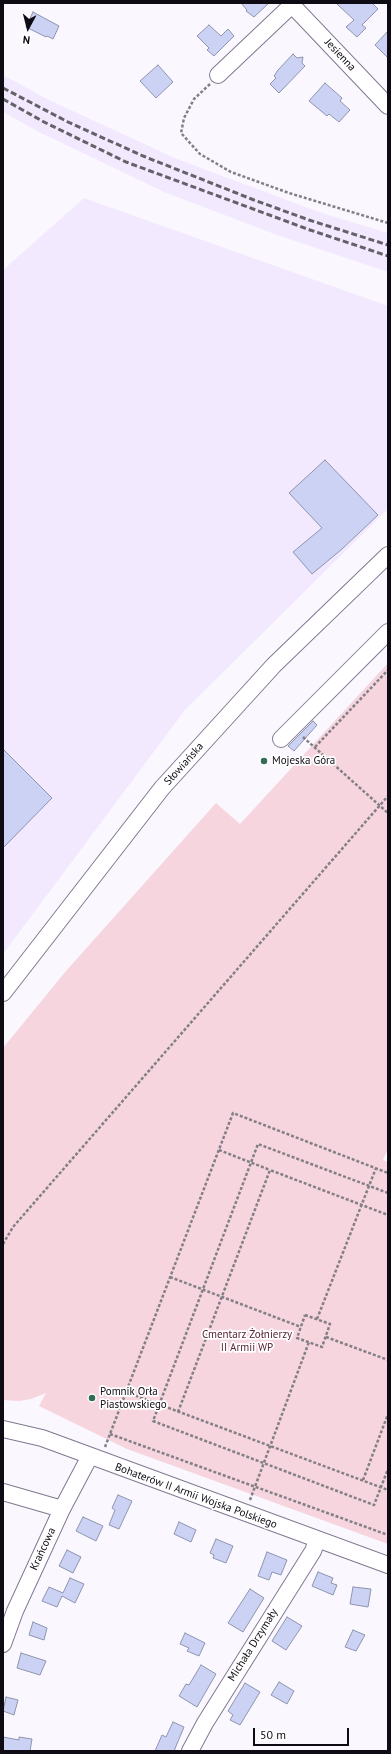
<!DOCTYPE html>
<meta charset="utf-8">
<style>
body{margin:0}
#map{position:relative;width:391px;height:1754px;overflow:hidden;background:#faf8fe;font-family:"PT Sans",sans-serif}
canvas{display:block}
.frame{position:absolute;inset:0;border:4px solid #0f0b14;pointer-events:none}
.north{position:absolute;left:8px;top:8px;width:40px;height:40px;-webkit-text-stroke:3px #fff;paint-order:stroke;rotate:187deg;font-size:11px;font-weight:700;line-height:16px;text-align:center;color:#0f0b14}
.north::after{content:'';display:block;margin:auto;width:14px;height:18px;background:#0f0b14;clip-path:polygon(50% 0,100% 100%,50% 72%,0 100%)}
.scale{position:absolute;left:253px;top:1728px;width:96px;height:18px;box-sizing:border-box;border:2px solid #0f0b14;border-top:0;padding-left:5px;font-size:12px;line-height:14px;white-space:nowrap;color:#0f0b14;-webkit-text-stroke:3px #fff;paint-order:stroke}
</style>
<div id="map">
<canvas width="391" height="1754"></canvas>
<div class="frame"></div>
<div class="north">N</div>
<div class="scale">50 m</div>
</div>
<script>
const ctx = document.querySelector('canvas').getContext('2d');
ctx.lineJoin = 'round';
function paint(path, color) {
  ctx.fillStyle = color;
  ctx.fill(path, 'evenodd');
}
function toPath(rows) {
  const path = new Path2D();
  for (const r of rows) {
    path.moveTo(r[0], r[1]);
    for (let i = 2; i < r.length; i += 2) path.lineTo(r[i], r[i + 1]);
  }
  return path;
}
function strokePath(path, color, width, dash) {
  ctx.strokeStyle = color;
  ctx.lineWidth = width;
  ctx.lineCap = dash ? 'butt' : 'round';
  ctx.setLineDash(dash || []);
  ctx.stroke(path);
}
function label(font, color, halo, rows, align = 'center') {
  ctx.font = font + ' "PT Sans",sans-serif';
  ctx.lineWidth = 3.5;
  ctx.setLineDash([]);
  ctx.textBaseline = 'middle';
  ctx.strokeStyle = halo;
  ctx.fillStyle = color;
  for (const [text, x, y, turn = 0] of rows) {
    ctx.save();
    ctx.translate(x, y);
    ctx.rotate((+turn || 0) * Math.PI / 180);
    ctx.textAlign = isNaN(turn) ? turn : align;
    if (halo) ctx.strokeText(text, 0, 0);
    ctx.fillText(text, 0, 0);
    ctx.restore();
  }
}
paint(toPath([
 [3,75,47,99,177,159,319,212,388,233,388,272,277,235,164,192,39,132,3,112],
 [84,198,388,306,388,509,185,710,3,954,3,270]
]), '#f2e9ff');
paint(toPath([
 [388,663,388,1149,383,1160,388,1162,388,1544,127,1449,39,1406,46,1393,31,1399,19,1401,3,1400,3,1048,66,971,216,803,240,824]
]), '#f6d5de');
const building = toPath([
 [241,3,269,3,254,17,246,11,247,10,241,3],
 [336,3,372,3,378,9,362,25,366,28,357,37,346,27,354,20,336,3],
 [33,12,59,26,53,39,47,36,46,37,26,27,33,12],
 [209,25,221,36,228,29,234,36,214,56,207,50,209,48,197,36,209,25],
 [388,31,388,58,375,45,388,31],
 [293,54,297,58,303,57,302,63,305,66,279,93,270,84,276,78,274,76,278,70,293,54],
 [158,65,173,82,156,98,140,81,158,65],
 [325,83,342,98,340,101,350,110,339,122,329,114,327,116,309,101,325,83],
 [325,460,378,515,342,549,312,574,293,552,322,528,289,493,325,460],
 [313,721,317,725,294,751,288,746,313,721],
 [3,749,52,798,3,848,3,749],
 [118,1495,132,1501,119,1529,109,1525,115,1510,112,1508,118,1495],
 [83,1517,103,1526,96,1541,76,1531,83,1517],
 [179,1522,196,1530,191,1542,174,1534,179,1522],
 [216,1539,233,1546,226,1563,213,1558,214,1555,210,1553,216,1539],
 [67,1550,81,1557,73,1573,59,1566,67,1550],
 [267,1552,287,1560,281,1575,272,1572,269,1580,258,1576,267,1552],
 [318,1572,333,1578,331,1583,337,1585,333,1595,312,1586,318,1572],
 [70,1578,84,1584,75,1603,62,1596,57,1607,42,1601,49,1587,63,1593,70,1578],
 [353,1587,371,1589,368,1607,350,1604,353,1587],
 [250,1589,264,1598,243,1632,228,1623,250,1589],
 [287,1617,302,1626,286,1650,272,1641,287,1617],
 [33,1622,47,1628,44,1640,29,1635,33,1622],
 [353,1630,365,1635,356,1651,345,1647,353,1630],
 [185,1633,205,1643,199,1656,187,1651,189,1648,180,1644,185,1633],
 [21,1653,46,1661,40,1675,17,1668,21,1653],
 [201,1665,216,1674,197,1707,179,1696,186,1684,189,1685,201,1665],
 [279,1682,294,1691,287,1704,271,1695,279,1682],
 [245,1683,260,1692,240,1725,230,1720,233,1715,228,1711,245,1683],
 [6,1697,18,1700,14,1715,3,1711,6,1697],
 [173,1722,184,1727,174,1751,155,1751,162,1735,166,1737,173,1722],
 [3,1737,19,1740,19,1737,32,1739,30,1751,3,1751,3,1737]
]);
paint(building, '#cbd2f4');
strokePath(building, '#8e94af', 1);
const minor = toPath([
 [292,5,388,106],
 [218,75,294,3],
 [281,739,388,632],
 [3,993,162,788,274,665,388,555],
 [3,1429,42,1438,388,1565],
 [3,1492,62,1509],
 [3,1644,15,1611,62,1509,90,1456],
 [190,1751,205,1723,313,1551,317,1540]
]);
strokePath(minor, '#827791', 18);
strokePath(toPath([
 [210,84,194,99,184,118,181,133,200,154,231,172,289,193,388,223],
 [303,737,388,813],
 [315,747,388,670],
 [219,1150,270,1170],
 [388,1193,258,1144,153,1421,374,1505,388,1469],
 [3,1244,13,1227,388,796],
 [170,1277,301,1327],
 [305,1315,330,1324,322,1347,297,1338,305,1315],
 [317,1319,376,1168],
 [326,1337,388,1360],
 [126,1392,388,1490],
 [178,1412,270,1170,388,1215],
 [110,1434,388,1535],
 [105,1447,233,1113,388,1173],
 [363,1480,388,1414],
 [250,1500,309,1342]
]), '#827f86', 2.5, [3, 2]);
strokePath(minor, '#fff', 16);
strokePath(toPath([
 [3,88,68,122,143,156,254,200,309,220,388,245],
 [3,99,44,122,126,162,310,230,388,256]
]), '#656169', 3, [6, 3]);
for (const [x, y, r, color] of [
 [264,761,4,"#336d57"],
 [92,1398,4,"#336d57"]
]) {
  const dot = new Path2D();
  dot.arc(x, y, r, 0, 2 * Math.PI);
  ctx.fillStyle = color;
  ctx.fill(dot);
  strokePath(dot, '#fff', 1.5);
}
label('11px', '#0f0b14', '#fff', [
 ["Jesienna",340,55,47],
 ["Słowiańska",184,764,-48],
 ["Bohaterów II Armii Wojska Polskiego",196,1496,20],
 ["Krańcowa",43,1549,-65],
 ["Michała Drzymały",253,1645,-58]
]);
label('11px', '#0f0b14', '#fff', [
 ["Mojeska Góra",272,761],
 ["Pomnik Orła",100,1392],
 ["Piastowskiego",100,1405]
], 'left');
label('11px', '#562436', '#fff', [
 ["Cmentarz Żołnierzy",247,1335],
 ["II Armii WP",247,1348]
]);
</script>
